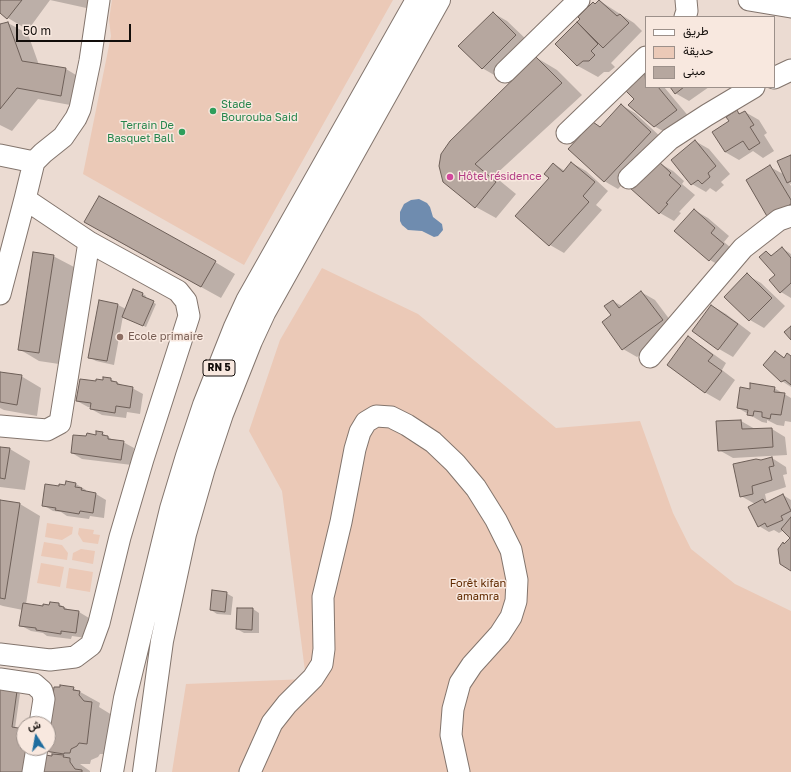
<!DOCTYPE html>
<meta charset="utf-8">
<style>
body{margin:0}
#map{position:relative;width:791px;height:772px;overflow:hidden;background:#ebdbd2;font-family:"Golos Text",Vazirmatn,sans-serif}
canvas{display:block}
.legend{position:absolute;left:645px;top:16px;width:130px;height:72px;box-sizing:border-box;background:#f8e8df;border:1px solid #9c908a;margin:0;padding:5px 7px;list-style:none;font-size:12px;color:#120d0a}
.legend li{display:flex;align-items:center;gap:8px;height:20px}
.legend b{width:20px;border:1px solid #9c908a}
.north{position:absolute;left:16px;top:716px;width:40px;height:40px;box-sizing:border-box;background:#f8e8df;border:1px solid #9c908a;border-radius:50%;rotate:349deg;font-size:11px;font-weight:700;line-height:16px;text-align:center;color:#120d0a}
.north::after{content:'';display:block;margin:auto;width:14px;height:18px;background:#1f6d9f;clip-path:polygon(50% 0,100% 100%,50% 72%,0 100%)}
.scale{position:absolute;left:16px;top:24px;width:115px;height:18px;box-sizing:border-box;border:2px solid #120d0a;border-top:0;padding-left:5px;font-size:12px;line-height:14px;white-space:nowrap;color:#120d0a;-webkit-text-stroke:3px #f8e8df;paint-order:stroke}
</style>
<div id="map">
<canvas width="791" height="772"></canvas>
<ul class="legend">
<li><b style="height:5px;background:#fff"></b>طريق</li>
<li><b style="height:11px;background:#ebc9b7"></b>حديقة</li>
<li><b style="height:11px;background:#b6a79f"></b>مبنى</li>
</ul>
<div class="north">ش</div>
<div class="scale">50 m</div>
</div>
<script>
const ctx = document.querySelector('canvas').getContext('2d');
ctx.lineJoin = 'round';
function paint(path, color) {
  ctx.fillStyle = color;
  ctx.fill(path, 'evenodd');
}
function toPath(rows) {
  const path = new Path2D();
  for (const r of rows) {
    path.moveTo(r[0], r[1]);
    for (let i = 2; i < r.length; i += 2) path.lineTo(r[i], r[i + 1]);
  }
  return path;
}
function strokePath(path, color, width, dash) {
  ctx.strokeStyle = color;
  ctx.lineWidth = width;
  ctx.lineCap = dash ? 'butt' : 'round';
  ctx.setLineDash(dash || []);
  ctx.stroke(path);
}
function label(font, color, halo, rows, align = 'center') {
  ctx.font = font + ' "Golos Text",sans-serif';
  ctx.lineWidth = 3;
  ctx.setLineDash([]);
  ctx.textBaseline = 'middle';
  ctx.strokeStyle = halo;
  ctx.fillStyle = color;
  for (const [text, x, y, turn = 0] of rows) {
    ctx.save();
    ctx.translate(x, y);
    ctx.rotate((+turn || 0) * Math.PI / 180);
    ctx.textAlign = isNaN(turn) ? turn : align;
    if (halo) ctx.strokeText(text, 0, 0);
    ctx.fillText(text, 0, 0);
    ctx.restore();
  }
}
paint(toPath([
 [112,0,393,0,244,265,83,174,111,36,109,20],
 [322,268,418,314,556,428,640,421,673,513,691,549,735,584,791,611,791,772,172,772,186,684,306,679,282,491,249,431,280,340],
 [47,523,73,527,72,534,62,540,45,537],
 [79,528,94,530,93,534,100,535,98,544,83,542,78,534],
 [44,542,62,545,68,553,67,560,41,556],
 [81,549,95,551,93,564,72,560,73,553],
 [41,563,64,567,60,587,37,583],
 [69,568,93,572,90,592,66,588]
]), '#ebc9b7');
paint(toPath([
 [419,199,427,203,430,207,433,217,442,224,443,230,438,236,434,237,422,231,408,230,402,225,400,221,400,212,404,204,411,200]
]), '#6f8caf');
paint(toPath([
 [0,0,93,0,91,9,50,0,28,30,8,18,0,12],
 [600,1,634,23,642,31,611,63,615,67,609,72,604,72,598,77,578,66,556,44,577,24,582,27,596,5],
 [493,13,507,21,530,43,496,76,482,68],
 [8,23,28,34,39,65,66,69,86,81,81,107,38,99,12,131,0,125,0,25],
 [537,58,557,70,582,95,494,176,516,194,496,218,476,207,444,182],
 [646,74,646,87,664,87,690,118,668,134,654,126,636,99,626,90],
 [671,87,709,87,689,101,675,93],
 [621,105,635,113,664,140,618,189,604,181,594,123,601,127],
 [737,112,742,114,745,112,759,120,767,133,764,135,774,151,763,158,753,151,739,160,725,152,731,121],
 [695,141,709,149,730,174,721,182,724,185,716,192,710,188,706,192,692,184],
 [791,156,791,184,789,183,791,186,791,220,770,167,785,175],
 [572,163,586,171,608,191,596,205,602,210,564,253,550,245,517,216,550,178,554,164,565,171],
 [659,163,673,171,684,181,682,184,695,195,679,212,681,213,674,221,660,213],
 [694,210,708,218,729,236,724,242,737,253,724,268,710,260,676,231],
 [105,234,215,262,235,274,221,298],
 [782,248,791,254,791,298,781,292,776,275,767,252,773,256],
 [53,256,74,267,59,364,39,361,19,349],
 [747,275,761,283,785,306,764,328,750,320,726,297],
 [641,292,655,300,676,328,637,357,623,349,612,316,613,301,622,306],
 [143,294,146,296,145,298,156,304,146,327,123,316,114,365,96,361,89,357,118,305,126,309],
 [712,306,726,314,751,333,733,357,719,349,693,330],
 [688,338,702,346,726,363,722,370,735,380,720,401,706,393,668,365],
 [776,352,785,358,791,357,791,387,782,381],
 [0,373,21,376,41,388,37,416,4,410,0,408],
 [110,379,124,386,132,388,143,394,140,414,127,412,126,418,102,415,91,409,91,407,88,407,77,401,97,382],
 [774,388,791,398,791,422,785,421,784,426,777,425,767,420,767,423,762,422,738,408],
 [741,421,755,429,772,429,785,437,787,455,733,458,719,450],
 [102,433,113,440,123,442,134,448,132,465,82,459,72,453,87,437,96,436],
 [0,448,10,449,30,461,25,490,0,487],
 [772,458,786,467,787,474,783,475,786,487,765,494,767,503,783,495,791,500,791,537,784,530,779,533,774,530,769,532,759,526,755,504,741,496,761,461],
 [76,484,86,490,86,491,96,494,106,500,104,518,90,516,89,519,67,516,61,512,53,511,43,505,59,487],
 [0,501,20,504,40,516,26,604,43,607,59,604,69,610,79,612,89,618,86,638,72,636,71,639,47,636,43,633,31,631,20,625,23,610,3,606,0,605],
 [226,593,233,597,231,615,217,614,211,610],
 [253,609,259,613,259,633,244,633,237,629],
 [73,688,100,703,99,707,112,715,107,754,100,754,98,757,91,760,90,764,80,764,90,771,90,772,44,772,53,757,53,754,46,750,48,748,48,737],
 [0,690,17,692,20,694,15,728,24,730,24,748,0,772]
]), '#0003');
const building = toPath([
 [0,0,22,0,7,19,0,13,0,0],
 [599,0,617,16,620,14,629,23,603,48,577,22,580,19,578,17,593,2,595,4,599,0],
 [493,12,516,35,482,69,458,46,493,12],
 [8,22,22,61,66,68,61,96,17,88,0,109,0,24,8,22],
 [577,22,598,44,591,51,595,55,589,61,583,61,577,66,555,44,577,22],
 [536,57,562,83,475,164,496,182,475,208,443,182,439,166,441,154,450,141,536,57],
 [645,73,646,87,658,87,677,110,654,127,628,105,634,99,624,89,645,73],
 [670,87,684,87,675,94,670,87],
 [621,104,651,132,604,182,568,149,593,122,600,127,621,104],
 [737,110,739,114,745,111,754,125,750,127,760,143,749,150,743,141,725,152,712,132,729,121,726,117,737,110],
 [695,140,716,166,708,173,710,177,702,184,698,180,691,185,671,160,695,140],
 [791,155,791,181,787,183,777,161,791,155],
 [658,161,671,173,669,175,681,186,666,203,668,204,659,214,630,188,658,161],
 [571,162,595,182,583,196,589,202,549,246,515,216,549,178,544,174,553,163,563,172,571,162],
 [770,165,791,200,791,204,768,218,746,180,770,165],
 [99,196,216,261,201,287,84,222,99,196],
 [694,209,715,228,711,233,724,244,709,261,674,231,694,209],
 [782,247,791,258,791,283,780,293,769,280,775,275,759,257,766,251,771,256,782,247],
 [33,252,54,255,39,353,18,350,33,252],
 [747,273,772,298,749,321,724,297,747,273],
 [133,289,143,293,142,296,154,301,143,326,122,317,133,289],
 [641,291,663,320,622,350,602,322,611,315,604,306,613,300,619,308,641,291],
 [99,300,118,304,107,361,88,358,99,300],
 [711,305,738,324,718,350,692,331,711,305],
 [791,326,791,340,784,332,791,326],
 [688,336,713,355,708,361,722,371,705,393,667,365,688,336],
 [775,351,784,358,787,353,791,356,791,385,785,380,781,382,763,365,775,351],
 [0,372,22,375,17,405,0,402,0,372],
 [103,377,111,378,111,381,117,382,117,384,133,387,130,408,116,406,115,413,90,409,91,403,76,401,80,379,96,381,96,379,103,380,103,377],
 [750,383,775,387,774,392,785,393,781,415,771,414,770,419,762,417,762,412,754,411,753,416,747,415,748,410,737,408,740,387,750,389,750,383],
 [741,420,742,429,772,428,773,447,718,451,716,421,741,420],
 [96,431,103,432,102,435,108,436,108,439,124,441,121,460,71,453,73,435,86,436,87,433,96,435,96,431],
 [0,447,10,448,5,479,0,478,0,447],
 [772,457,774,466,769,467,772,480,752,486,753,494,740,497,733,464,756,459,761,460,772,457],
 [66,481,76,483,75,487,82,488,81,490,96,493,93,513,80,511,79,514,55,510,56,508,42,506,45,484,59,486,59,484,65,485,66,481],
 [783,494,791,511,781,516,783,520,767,527,765,523,758,527,748,507,763,499,765,503,783,494],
 [0,500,20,503,5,599,0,598,0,500],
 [791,517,791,571,780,564,778,549,783,542,784,544,790,538,781,529,791,517],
 [212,590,227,592,225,612,210,610,212,590],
 [50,602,59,603,59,606,64,607,64,609,79,611,76,633,61,631,61,634,36,630,36,628,19,626,23,603,43,606,43,604,49,605,50,602],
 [237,608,253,608,252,630,236,629,237,608],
 [60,685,74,687,73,690,80,691,79,695,84,701,92,702,87,744,79,743,77,746,71,749,70,753,64,753,64,754,45,751,46,748,48,748,48,730,54,687,60,687,60,685],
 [0,689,17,691,12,727,24,729,24,748,29,748,26,772,0,772,0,689],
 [52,754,64,755,63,757,70,758,70,762,75,769,82,770,82,772,43,772,45,755,52,756,52,754]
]);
paint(building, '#b6a79f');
strokePath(building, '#6d5f58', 1);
const minor = toPath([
 [749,0,791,7],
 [685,17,687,11,686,0],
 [505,72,579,0],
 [774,78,791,70],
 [567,133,646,57],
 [0,155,34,162],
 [629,178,670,139,707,115,754,87],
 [0,294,25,199],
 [650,357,743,248,779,220,791,216],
 [0,426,47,430,60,423,89,242],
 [0,654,50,660,75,657,91,645,99,623,120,537,143,459,189,316,186,301,178,291,89,242,25,199,34,162,43,153,63,137,76,118,80,109,90,61,99,0],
 [0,679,34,684,42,691,44,699,40,724],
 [33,772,37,748],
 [250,772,272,723,287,704,313,678,322,664,324,649,323,597,341,522,355,449,360,432,366,422,376,416,391,417,407,425,433,442,455,463,476,488,496,520,511,550,517,580,516,601,511,617,500,634,472,665,460,683,453,709,451,735,459,772]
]);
const major = toPath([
 [112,772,125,698,171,509,187,456,204,405,235,327,247,301,417,0],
 [144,772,162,641,185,534,204,468,222,414,251,341,264,313,439,0]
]);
strokePath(minor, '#83756d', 23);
strokePath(major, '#83756d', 24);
strokePath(minor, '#fff', 21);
strokePath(major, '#fff', 22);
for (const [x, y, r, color] of [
 [213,111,4,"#2e9e5b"],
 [182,132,4,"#2e9e5b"],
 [450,177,4,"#d1479c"],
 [120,337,4,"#8d6e63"]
]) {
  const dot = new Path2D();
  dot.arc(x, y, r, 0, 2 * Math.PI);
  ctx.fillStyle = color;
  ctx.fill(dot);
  strokePath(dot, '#f8e8df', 1.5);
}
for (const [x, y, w] of [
 [219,368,32]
]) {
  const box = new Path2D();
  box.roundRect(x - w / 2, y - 8, w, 16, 3);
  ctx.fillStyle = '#f8e8df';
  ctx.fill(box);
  strokePath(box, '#120d0a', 1);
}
label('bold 10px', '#120d0a', null, [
 ["RN 5",219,368]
]);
label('11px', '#27864d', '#f8e8df', [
 ["Stade",221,105],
 ["Bourouba Said",221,118],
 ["Terrain De",174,126,"right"],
 ["Basquet Ball",174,139,"right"]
], 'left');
label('11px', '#b23c85', '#f8e8df', [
 ["Hôtel résidence",458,177]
], 'left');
label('11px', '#785e54', '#f8e8df', [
 ["Ecole primaire",128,337]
], 'left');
label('11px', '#602a01', '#f8e8df', [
 ["Forêt kifan",478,584],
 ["amamra",478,597]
]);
</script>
